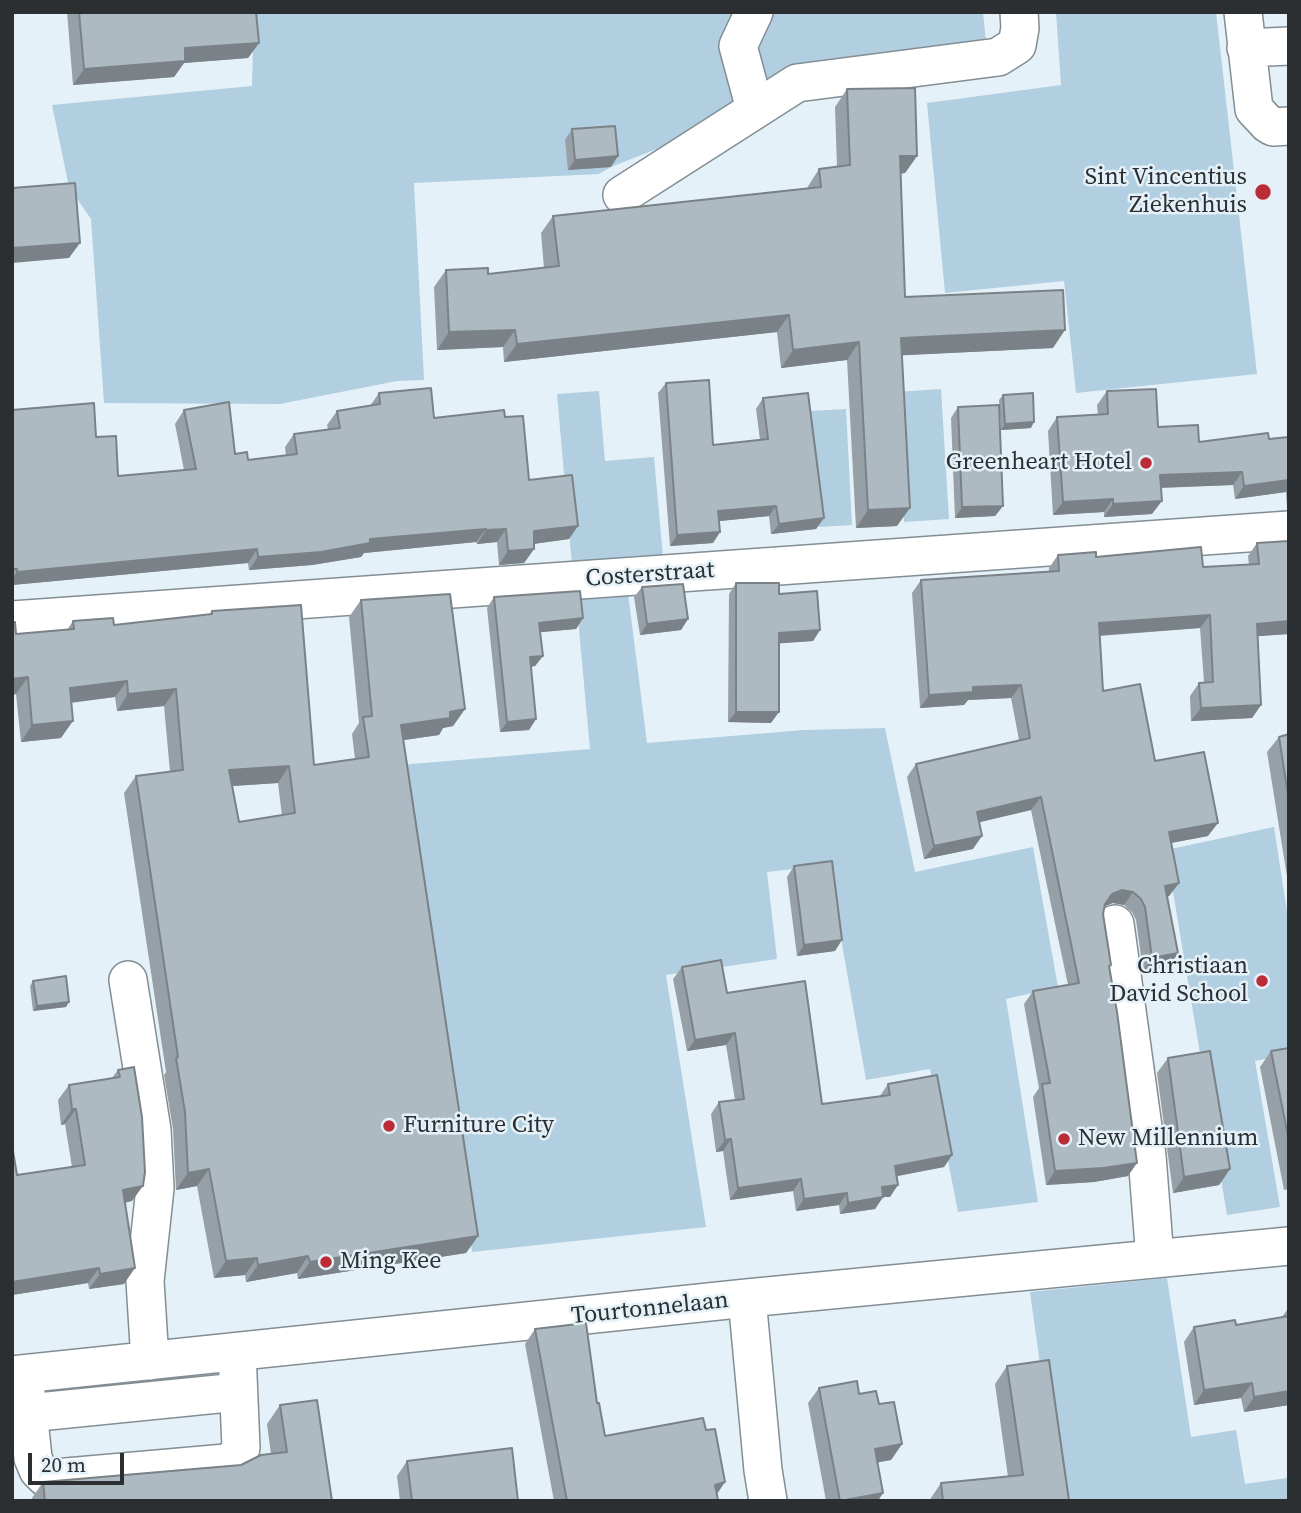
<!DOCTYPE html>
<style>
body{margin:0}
#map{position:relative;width:1301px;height:1513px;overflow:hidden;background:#e5f1f8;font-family:"Source Serif 4",serif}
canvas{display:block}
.frame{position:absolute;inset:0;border:14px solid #2b2f32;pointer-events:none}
.scale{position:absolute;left:28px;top:1453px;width:96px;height:32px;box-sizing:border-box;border:4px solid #2b2f32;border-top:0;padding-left:9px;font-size:21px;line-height:24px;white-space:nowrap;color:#2b2f32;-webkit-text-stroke:5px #e5f1f8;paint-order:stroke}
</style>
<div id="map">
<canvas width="1301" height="1513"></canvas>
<div class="frame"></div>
<div class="scale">20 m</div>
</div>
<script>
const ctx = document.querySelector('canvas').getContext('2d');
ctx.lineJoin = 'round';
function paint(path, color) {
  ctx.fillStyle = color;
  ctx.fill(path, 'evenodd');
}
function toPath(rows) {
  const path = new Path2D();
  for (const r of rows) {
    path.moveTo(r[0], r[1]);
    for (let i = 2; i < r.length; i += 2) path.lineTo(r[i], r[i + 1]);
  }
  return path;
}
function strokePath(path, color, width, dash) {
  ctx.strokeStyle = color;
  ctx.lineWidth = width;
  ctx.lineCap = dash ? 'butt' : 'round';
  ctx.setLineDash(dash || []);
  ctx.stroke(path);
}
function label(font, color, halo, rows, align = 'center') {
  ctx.font = font + ' "Source Serif 4",serif';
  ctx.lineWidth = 5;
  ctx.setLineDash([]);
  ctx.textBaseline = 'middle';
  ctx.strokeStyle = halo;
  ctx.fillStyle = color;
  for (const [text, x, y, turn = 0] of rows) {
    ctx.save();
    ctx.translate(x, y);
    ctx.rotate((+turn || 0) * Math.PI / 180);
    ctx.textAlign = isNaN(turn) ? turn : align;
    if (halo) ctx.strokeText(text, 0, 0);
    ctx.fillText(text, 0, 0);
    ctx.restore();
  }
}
paint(toPath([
 [254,12,983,12,986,42,707,129,611,167,599,174,414,183,424,380,397,381,280,404,104,403,91,219,69,187,52,105,252,86],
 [1056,12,1216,12,1257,374,1076,393,1064,281,945,293,927,103,1061,85],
 [941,389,949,519,904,522,896,392],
 [599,391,605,461,654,457,663,557,572,565,557,394],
 [846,409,852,525,819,527,810,411],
 [628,593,647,743,804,730,885,728,915,872,1033,847,1058,987,1006,999,1038,1202,958,1212,930,1069,866,1080,828,865,767,872,777,959,666,975,706,1227,472,1252,400,765,590,749,576,597],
 [1274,827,1289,925,1289,1054,1255,1061,1280,1207,1227,1215,1166,850],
 [1167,1278,1191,1437,1236,1430,1245,1484,1287,1478,1289,1501,1059,1501,1030,1292]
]), '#b1cfe0');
const minor = toPath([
 [754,12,738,46,755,109],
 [1243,12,1254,109,1268,124,1273,127,1289,126],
 [1246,48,1289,46],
 [622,195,797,83,998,57,1017,45,1020,28,1019,12],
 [12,620,1289,530],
 [1115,924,1147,1156,1155,1259],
 [128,980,152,1130,155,1188,145,1281,150,1361],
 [747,1298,763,1470,768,1501],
 [24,1374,33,1458,38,1470,45,1477,55,1478,226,1463,236,1457,241,1448,237,1352],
 [12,1375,747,1298,1289,1246],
 [28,1413,238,1392]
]);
strokePath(minor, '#838e94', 40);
strokePath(minor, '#fff', 37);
paint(toPath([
 [67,12,256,12,259,43,248,58,184,63,174,77,73,85],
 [847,89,917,156,905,173,901,174,905,297,1053,348,902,355,897,526,856,528,847,360,781,368,777,332,504,362,503,347,437,350,434,287,446,270,488,274,544,268,541,233,553,216,807,188,819,169,837,167,835,107],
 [572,129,611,167,568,170,565,140],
 [666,383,713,445,760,440,756,409,763,398,824,518,816,529,771,534,769,516,719,521,720,532,713,543,670,546,658,393],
 [1107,391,1158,427,1199,442,1289,437,1289,507,1287,507,1286,492,1235,499,1233,485,1161,488,1152,514,1104,517,1104,512,1053,515,1048,431,1057,417,1098,415,1097,405],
 [379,393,434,418,505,417,529,480,569,539,534,544,534,549,524,563,499,565,497,542,477,544,476,542,364,553,361,557,312,565,249,570,248,563,12,585,12,410,96,437,118,476,184,470,175,424,184,410,235,454,248,460,286,456,285,447,294,434,328,429,327,425,337,411,370,406],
 [1003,395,1031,428,1001,430,999,400],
 [958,407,1003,506,995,516,955,518,951,418],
 [1257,543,1289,634,1257,636,1261,705,1252,718,1191,721,1190,696,1199,683,1204,682,1200,628,1100,636,1103,691,1208,836,1171,843,1179,883,1169,896,1167,897,1178,953,1169,967,1143,971,1136,920,1132,912,1124,905,1113,903,1104,906,1103,914,1111,965,1109,968,1128,1176,1094,1182,1046,1185,1033,1097,1039,1088,1024,1004,1033,991,1068,985,1031,810,979,822,973,849,924,859,907,777,916,764,1019,740,1011,698,968,700,964,705,920,708,912,593,921,580,1049,571,1049,568,1058,555,1203,567,1249,565,1248,556],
 [736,583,779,594,820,630,813,641,779,643,771,723,728,722,729,594],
 [642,587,688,619,681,630,640,635,634,597],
 [494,597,583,618,576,629,540,632,543,656,535,666,531,667,536,719,529,730,500,732,487,608],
 [361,600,465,709,453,726,443,728,439,735,404,740,478,1236,466,1253,298,1279,297,1273,246,1282,245,1275,214,1278,197,1186,176,1190,173,1129,164,1075,166,1072,124,793,136,776,170,772,164,706,117,711,115,697,71,703,61,738,21,742,16,694,12,695,12,623,16,634,67,630,73,621,114,625,209,614,212,611,314,765,355,759,352,734,359,723,349,617],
 [278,783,282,816,239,822,232,786],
 [1289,734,1289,889,1267,752,1279,737],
 [794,866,835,951,797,956,787,877],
 [682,967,727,993,822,1104,880,1096,888,1084,952,1155,944,1167,897,1176,890,1197,883,1197,875,1209,840,1214,839,1205,796,1211,793,1191,730,1200,723,1151,716,1152,711,1114,719,1102,735,1100,726,1045,687,1051,673,979],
 [33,981,66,1007,33,1011,30,986],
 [1289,1048,1289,1189,1284,1190,1260,1067,1271,1051],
 [1168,1058,1230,1169,1219,1185,1173,1193,1157,1073],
 [118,1070,132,1201,125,1203,124,1284,89,1289,88,1283,12,1295,12,1145,17,1175,72,1167,65,1124,61,1125,58,1100,69,1085,112,1078],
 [1289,1307,1289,1405,1244,1412,1241,1398,1194,1405,1184,1342,1194,1327,1236,1325,1282,1317],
 [535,1329,597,1403,605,1436,717,1494,718,1501,554,1501,525,1344],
 [1007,1366,1069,1501,929,1501,941,1483,1008,1477,995,1384],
 [819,1388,859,1394,879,1404,902,1444,891,1460,877,1462,878,1501,826,1501,808,1403],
 [280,1405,332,1501,30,1501,43,1482,241,1465,271,1454,267,1424],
 [407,1461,518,1501,400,1501,397,1476]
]), '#96a0a6');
paint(toPath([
 [259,43,248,58,184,63,174,77,73,85,84,69,185,48],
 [618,156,611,167,568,170,575,160],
 [900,156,917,156,905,173,888,174],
 [80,243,69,258,12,263,12,248],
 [789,315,777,332,504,362,517,344],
 [515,330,503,347,437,350,449,332],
 [1065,330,1053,348,889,356,901,338],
 [859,342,847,360,781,368,793,350],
 [1034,422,1031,428,1001,430,1005,424],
 [1242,472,1233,485,1151,488,1160,475],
 [1289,480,1289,488,1286,492,1235,499,1244,486],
 [1113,499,1104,512,1053,515,1063,502],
 [1162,501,1152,514,1104,517,1113,504],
 [776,506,769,516,711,522,718,511],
 [1003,506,995,516,955,518,962,507],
 [910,508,897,526,856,528,868,510],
 [824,518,816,529,771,534,779,524],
 [578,526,569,539,525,545,534,531],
 [486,529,476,542,364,553,361,557,312,565,249,570,258,557,370,539],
 [506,529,497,542,477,544,486,530],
 [720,532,713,543,670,546,677,535],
 [257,549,248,563,12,585,12,579,17,572],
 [534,549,524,563,499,565,508,551],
 [1210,615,1200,628,1090,636,1099,623],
 [583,618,576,629,532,633,539,623],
 [688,619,681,630,640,635,647,624],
 [1289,621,1289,634,1247,637,1257,624],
 [820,630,813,641,772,644,779,633],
 [543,656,535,666,523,667,530,657],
 [28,677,16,694,12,695,12,679],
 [127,681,115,697,58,704,70,688],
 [1021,685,1011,698,968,700,964,705,920,708,929,695,973,687],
 [176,689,164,706,117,711,128,694],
 [1261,705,1252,718,1191,721,1201,708],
 [465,709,453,726,443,728,439,735,390,742,401,725],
 [736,712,779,712,771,723,728,722],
 [536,719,529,730,500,732,507,722],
 [73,721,61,738,21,742,32,725],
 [289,766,278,783,217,787,229,770],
 [1041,797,1031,810,968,825,977,812],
 [1218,823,1208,836,1160,845,1169,832],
 [982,836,973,849,924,859,934,846],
 [1179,883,1169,896,1156,899,1165,886],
 [1122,890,1133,892,1124,905,1113,903,1103,907,1112,894],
 [842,940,835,951,797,956,804,945],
 [1178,953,1169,967,1143,971,1152,958],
 [69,1002,66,1007,33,1011,37,1006],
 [735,1033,726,1045,687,1051,695,1040],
 [72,1109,76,1109,65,1124,61,1125],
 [731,1139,723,1151,716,1152,725,1140],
 [952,1155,944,1167,887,1178,895,1166],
 [1137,1163,1128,1176,1094,1182,1046,1185,1055,1171],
 [209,1169,197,1186,176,1190,188,1173],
 [1230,1169,1219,1185,1173,1193,1184,1177],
 [801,1179,793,1191,730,1200,738,1188],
 [898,1185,890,1197,883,1197,875,1209,840,1214,848,1203,882,1187],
 [143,1186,132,1201,112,1205,123,1190],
 [847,1193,839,1205,796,1211,804,1199],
 [478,1236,466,1253,298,1279,310,1262],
 [308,1256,297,1273,246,1282,258,1265],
 [257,1258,245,1275,214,1278,226,1261],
 [99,1268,88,1283,12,1295,12,1282],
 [135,1268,124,1284,89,1289,100,1274],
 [1252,1383,1241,1398,1194,1405,1204,1390],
 [1289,1391,1289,1405,1244,1412,1254,1397],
 [902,1444,891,1460,864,1465,875,1449],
 [725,1482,715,1497,715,1485],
 [883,1493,878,1501,841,1501]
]), '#7a8287');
const building = toPath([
 [79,12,256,12,259,43,185,48,185,61,84,69,79,12],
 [915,88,917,156,900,156,905,297,1063,290,1065,330,901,338,910,508,868,510,859,342,793,350,789,315,517,344,515,330,449,332,446,270,488,268,488,274,559,266,553,216,821,187,819,169,850,165,847,89,915,88],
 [615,126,618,156,575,160,572,129,615,126],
 [75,183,80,243,12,248,12,188,75,183],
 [709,380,713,445,768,439,763,398,808,393,824,518,779,524,776,506,718,511,720,532,677,535,666,383,709,380],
 [431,388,434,418,504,410,505,417,523,416,529,480,572,475,578,526,534,531,534,549,508,551,506,529,486,530,486,529,370,539,370,543,321,552,258,557,257,549,17,572,17,569,12,569,12,410,94,403,96,437,116,436,118,476,196,469,184,410,229,402,235,454,247,452,248,460,297,454,294,434,340,428,337,411,380,404,379,393,431,388],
 [1156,389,1158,427,1198,425,1199,442,1268,433,1269,439,1289,437,1289,480,1244,486,1242,472,1160,475,1162,501,1113,504,1113,499,1063,502,1057,417,1108,414,1107,391,1156,389],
 [1033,393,1034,422,1005,424,1003,395,1033,393],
 [999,405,1003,506,962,507,958,407,999,405],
 [1289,541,1289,621,1257,624,1261,705,1201,708,1199,683,1213,682,1210,615,1099,623,1103,691,1140,684,1155,761,1204,752,1218,823,1169,832,1179,883,1165,886,1178,953,1152,958,1145,907,1141,899,1133,892,1122,890,1112,894,1105,904,1103,914,1111,965,1109,966,1117,1012,1137,1163,1103,1168,1055,1171,1042,1084,1050,1083,1033,991,1079,983,1041,797,977,812,982,836,934,846,916,764,1030,738,1021,685,973,687,973,692,929,695,921,580,1059,571,1058,555,1096,552,1096,557,1201,547,1203,567,1259,564,1257,543,1289,541],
 [736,583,779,583,779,594,817,591,820,630,779,633,779,712,736,712,736,583],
 [683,584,688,619,647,624,642,587,683,584],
 [580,591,583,618,539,623,543,656,530,657,536,719,507,722,494,597,580,591],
 [450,594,465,709,450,712,450,718,401,725,478,1236,310,1262,308,1256,258,1265,257,1258,226,1261,209,1169,188,1173,185,1112,176,1058,178,1057,136,776,183,770,176,689,128,694,127,681,70,688,73,721,32,725,28,677,12,679,12,623,15,622,16,634,74,629,73,621,113,618,114,625,212,614,212,611,301,605,314,765,369,757,363,717,372,716,361,600,450,594],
 [289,766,295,813,239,822,229,770,289,766],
 [1289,734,1289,801,1279,737,1289,734],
 [832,861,842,940,804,945,794,866,832,861],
 [721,960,727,993,805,981,822,1104,890,1095,888,1084,937,1075,952,1155,895,1166,898,1185,882,1187,883,1197,848,1203,847,1193,804,1199,801,1179,738,1188,731,1139,725,1140,719,1102,744,1099,735,1033,695,1040,682,967,721,960],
 [66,976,69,1002,37,1006,33,981,66,976],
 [1289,1048,1289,1141,1271,1051,1289,1048],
 [1210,1051,1230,1169,1184,1177,1168,1058,1210,1051],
 [134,1067,142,1117,145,1172,143,1186,123,1190,135,1268,100,1274,99,1268,12,1282,12,1145,17,1175,85,1165,76,1109,72,1109,69,1085,120,1077,118,1070,134,1067],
 [1289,1316,1289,1391,1254,1397,1252,1383,1204,1390,1194,1327,1235,1320,1236,1325,1289,1316],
 [586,1323,597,1403,599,1403,605,1436,703,1418,706,1430,715,1429,725,1482,715,1485,718,1500,713,1501,567,1501,535,1329,586,1323],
 [1049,1360,1069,1501,943,1501,941,1483,1023,1475,1007,1366,1049,1360],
 [857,1381,859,1394,876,1391,879,1404,894,1402,902,1444,875,1449,883,1493,840,1501,819,1388,857,1381],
 [317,1400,332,1501,45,1501,43,1482,241,1465,261,1455,287,1452,280,1405,317,1400],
 [512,1448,518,1501,412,1501,407,1461,512,1448]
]);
paint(building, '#aebac1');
strokePath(building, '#7a8287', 2);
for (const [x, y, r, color] of [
 [1263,192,9,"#bc2c36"],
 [1146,463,7,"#bc2c36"],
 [1262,981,7,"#bc2c36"],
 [389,1126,7,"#bc2c36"],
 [1064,1139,7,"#bc2c36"],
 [326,1262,7,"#bc2c36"]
]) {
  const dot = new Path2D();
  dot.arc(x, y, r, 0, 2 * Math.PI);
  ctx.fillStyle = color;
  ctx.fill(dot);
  strokePath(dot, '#e5f1f8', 2.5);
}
label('24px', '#2b2f32', '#e5f1f8', [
 ["Sint Vincentius",1247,178],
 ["Ziekenhuis",1247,206],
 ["Greenheart Hotel",1132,463],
 ["Christiaan",1248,967],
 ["David School",1248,995],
 ["Furniture City",403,1126,"left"],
 ["New Millennium",1078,1139,"left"],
 ["Ming Kee",340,1262,"left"]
], 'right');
label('24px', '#2b2f32', '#e5f1f8', [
 ["Costerstraat",650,575,-4],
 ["Tourtonnelaan",650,1309,-6]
]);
</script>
